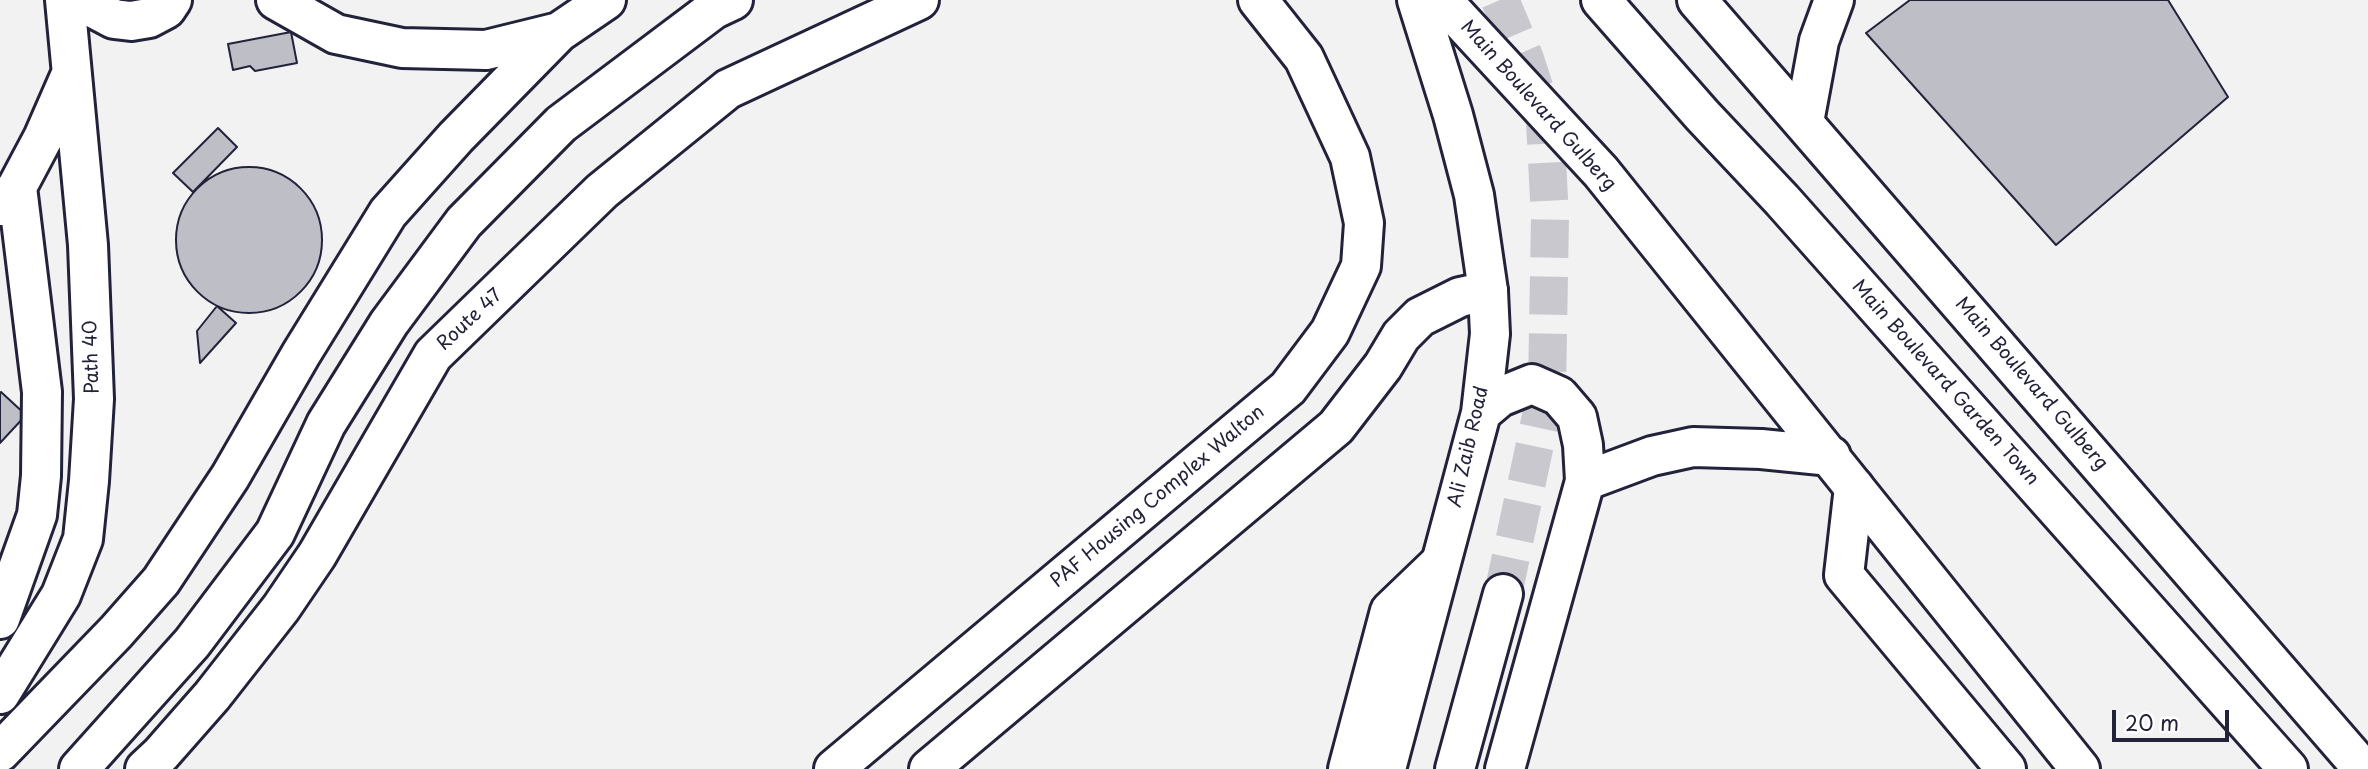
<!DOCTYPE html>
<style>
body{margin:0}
#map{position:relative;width:2368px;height:769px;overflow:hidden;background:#f2f2f3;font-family:"Playpen Sans",sans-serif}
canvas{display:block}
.scale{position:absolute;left:2112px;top:710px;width:117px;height:32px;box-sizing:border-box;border:4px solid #22223b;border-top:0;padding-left:9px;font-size:21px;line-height:24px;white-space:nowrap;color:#22223b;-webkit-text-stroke:5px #fff;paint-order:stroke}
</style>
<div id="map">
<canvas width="2368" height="769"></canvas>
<div class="scale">20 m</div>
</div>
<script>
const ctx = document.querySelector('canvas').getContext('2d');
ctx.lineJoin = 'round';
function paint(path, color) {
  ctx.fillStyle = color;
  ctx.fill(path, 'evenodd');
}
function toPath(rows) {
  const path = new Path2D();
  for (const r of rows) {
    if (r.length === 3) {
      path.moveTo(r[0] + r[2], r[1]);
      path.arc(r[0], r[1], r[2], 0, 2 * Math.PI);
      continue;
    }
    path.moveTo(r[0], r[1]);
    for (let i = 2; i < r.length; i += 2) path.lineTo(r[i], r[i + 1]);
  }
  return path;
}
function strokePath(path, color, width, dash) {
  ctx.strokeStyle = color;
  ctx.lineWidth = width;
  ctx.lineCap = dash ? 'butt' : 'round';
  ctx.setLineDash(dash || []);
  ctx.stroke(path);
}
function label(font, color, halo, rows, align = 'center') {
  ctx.font = font + ' "Playpen Sans",sans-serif';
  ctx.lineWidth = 6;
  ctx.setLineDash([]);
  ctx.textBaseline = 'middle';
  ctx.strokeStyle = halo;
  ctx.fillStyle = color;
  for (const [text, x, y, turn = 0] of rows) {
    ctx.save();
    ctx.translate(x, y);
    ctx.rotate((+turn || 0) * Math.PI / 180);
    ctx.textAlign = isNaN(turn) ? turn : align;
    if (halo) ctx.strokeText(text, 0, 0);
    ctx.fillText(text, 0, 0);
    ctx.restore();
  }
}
const building = toPath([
 [1910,0,2168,0,2228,97,2056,245,1866,33,1910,0],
 [291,32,297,63,255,71,250,66,233,70,228,44,291,32],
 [218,128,237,147,193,192,173,173,218,128],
 [249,240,73],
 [217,306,236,323,200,363,197,331,217,306],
 [1,392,26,415,0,443,0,394,1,392]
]);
paint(building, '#bebec6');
strokePath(building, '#22223b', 2);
strokePath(toPath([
 [1500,0,1525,59,1545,121,1550,218,1547,388,1503,594]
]), '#c8c8ce', 38, [38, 19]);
const minor = toPath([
 [78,0,114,19,131,21,149,18,166,9,172,0],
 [276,0,336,34,402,48,486,50,559,32],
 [1804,122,1819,41,1834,0],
 [1,206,17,187,43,138,71,74],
 [1854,487,1844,575,2006,769],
 [0,619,37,515,41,476,42,392,17,187],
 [0,694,61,595,83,539,89,481,94,399,88,245,65,0],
 [0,752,116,632,161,581,230,477,301,354,388,213,456,137,559,32,606,0],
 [79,769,192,643,275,533,326,424,389,323,464,222,561,124,714,9,733,0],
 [145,769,161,754,212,696,281,608,317,555,433,355,602,191,728,89,919,0],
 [834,769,1288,388,1330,332,1361,266,1364,223,1350,157,1304,58,1258,0],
 [929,769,1336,427,1383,366,1401,336,1420,317,1460,297,1488,291],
 [1348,769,1390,611,1440,563]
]);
const major = toPath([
 [1442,0,1601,172,2080,769],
 [1601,0,1702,115,1782,200,2288,769],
 [1697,0,2363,769],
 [1481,413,1500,397,1532,384,1559,396,1577,417,1583,445,1585,481],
 [1386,769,1481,413,1490,334,1488,291,1474,195,1453,115,1417,0],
 [1455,769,1503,594],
 [1505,769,1585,481,1652,456,1693,447,1761,449,1831,456]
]);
strokePath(minor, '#22223b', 44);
strokePath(major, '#22223b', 44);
strokePath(minor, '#fff', 38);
strokePath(major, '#fff', 38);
label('19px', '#22223b', '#fff', [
 ["Main Boulevard Gulberg",1538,106,48],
 ["Route 47",470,320,-43],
 ["Path 40",92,357,-92],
 ["Main Boulevard Garden Town",1945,383,48],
 ["Main Boulevard Gulberg",2031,384,49],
 ["Ali Zaib Road",1469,447,-77],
 ["PAF Housing Complex Walton",1158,497,-40]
]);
</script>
